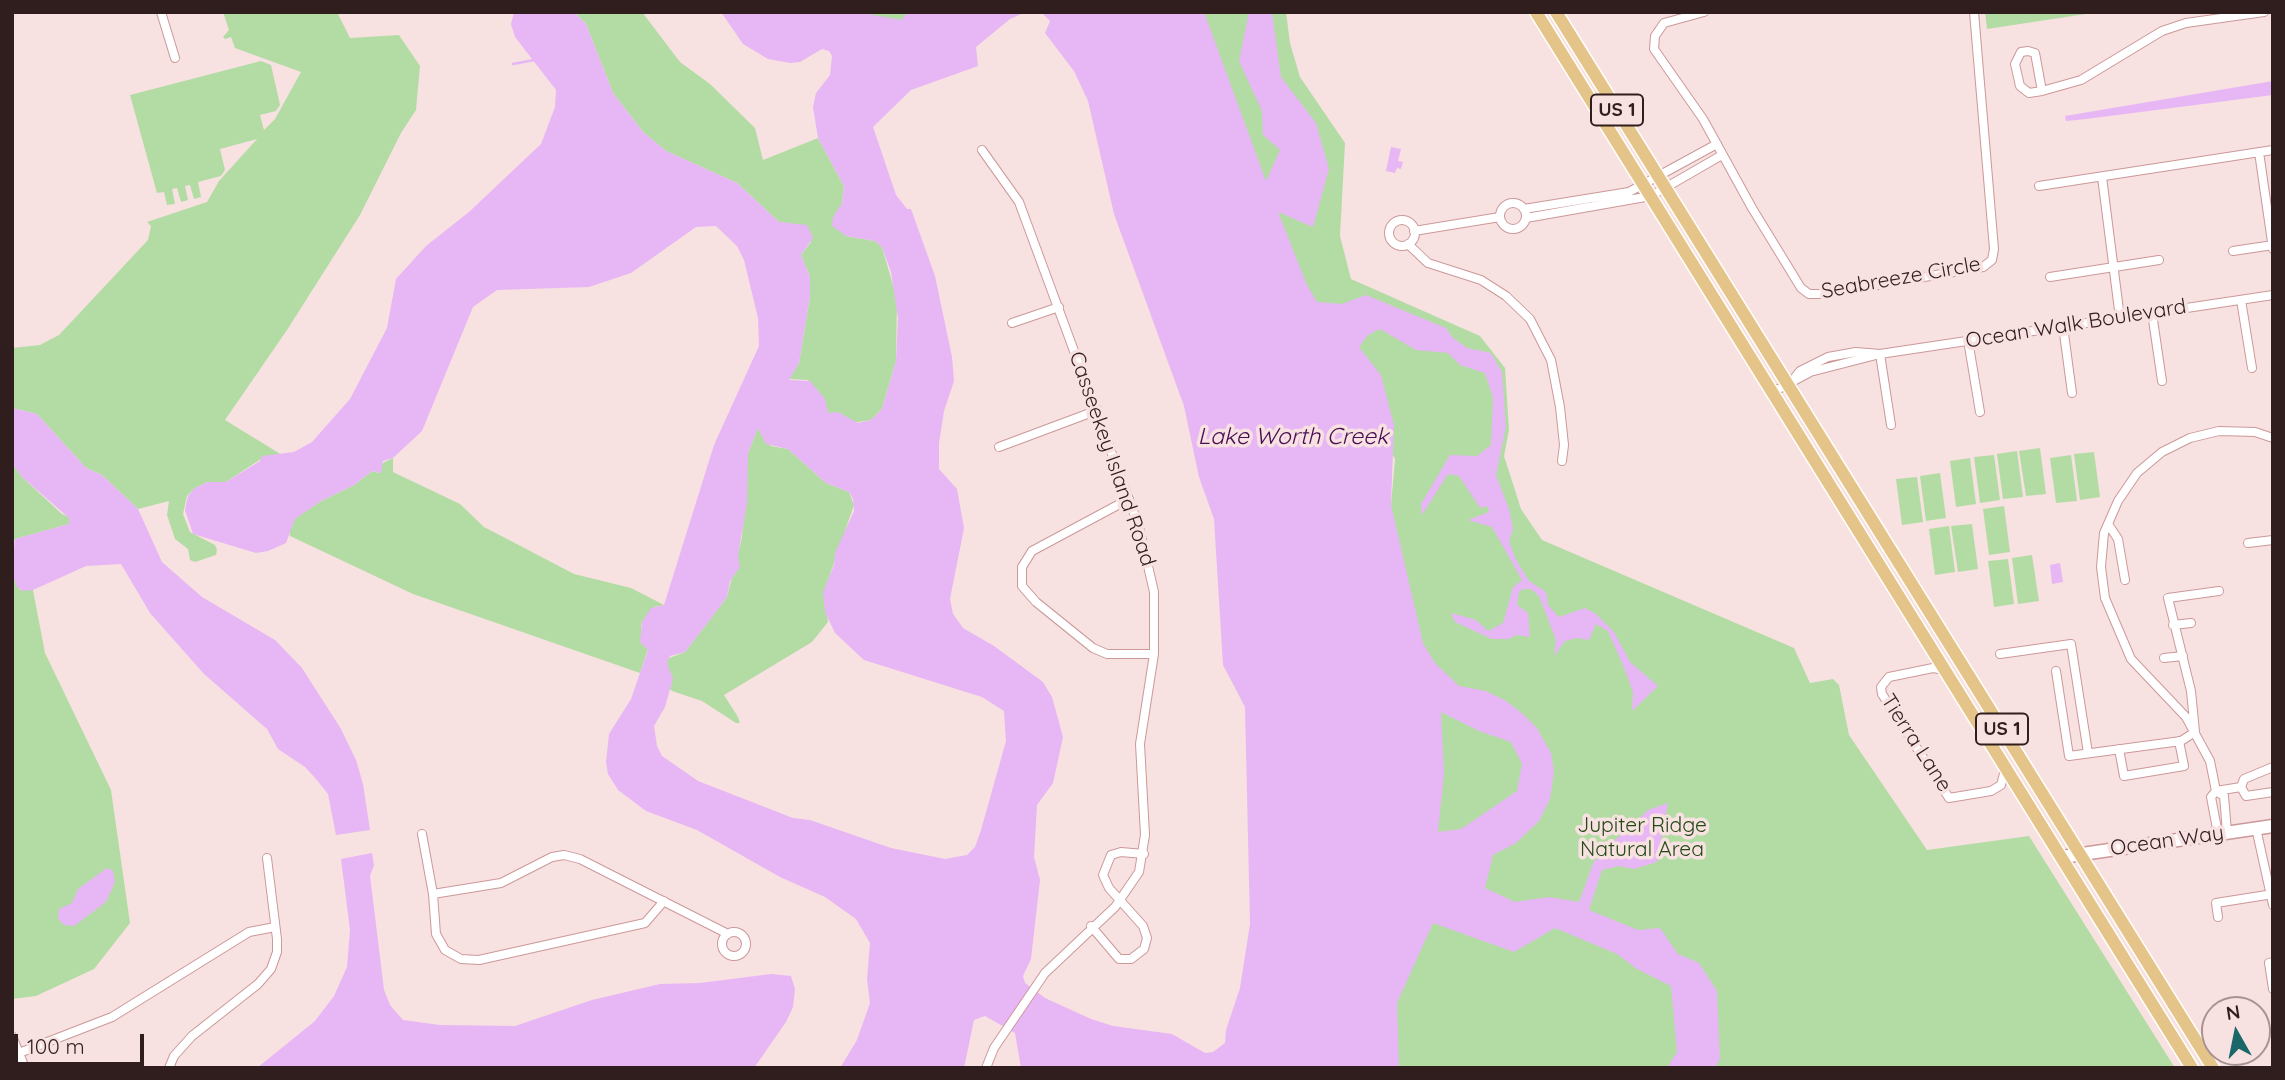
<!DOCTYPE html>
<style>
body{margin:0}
#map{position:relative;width:2285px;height:1080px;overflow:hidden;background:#f8e1e1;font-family:Quicksand,sans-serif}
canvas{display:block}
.frame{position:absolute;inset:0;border:14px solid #301d1d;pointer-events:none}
.north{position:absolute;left:2201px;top:996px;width:70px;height:70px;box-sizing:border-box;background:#f8e1e1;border:2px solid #a89393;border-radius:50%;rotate:351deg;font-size:19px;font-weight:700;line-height:28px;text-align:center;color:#301d1d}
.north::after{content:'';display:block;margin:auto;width:24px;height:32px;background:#196769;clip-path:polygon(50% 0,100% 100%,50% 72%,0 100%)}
.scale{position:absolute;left:14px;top:1034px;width:130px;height:32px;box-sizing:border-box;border:4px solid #301d1d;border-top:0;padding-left:9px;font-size:21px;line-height:24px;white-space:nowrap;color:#301d1d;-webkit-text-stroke:5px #f8e1e1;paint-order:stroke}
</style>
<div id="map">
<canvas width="2285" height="1080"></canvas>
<div class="frame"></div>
<div class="north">N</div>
<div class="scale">100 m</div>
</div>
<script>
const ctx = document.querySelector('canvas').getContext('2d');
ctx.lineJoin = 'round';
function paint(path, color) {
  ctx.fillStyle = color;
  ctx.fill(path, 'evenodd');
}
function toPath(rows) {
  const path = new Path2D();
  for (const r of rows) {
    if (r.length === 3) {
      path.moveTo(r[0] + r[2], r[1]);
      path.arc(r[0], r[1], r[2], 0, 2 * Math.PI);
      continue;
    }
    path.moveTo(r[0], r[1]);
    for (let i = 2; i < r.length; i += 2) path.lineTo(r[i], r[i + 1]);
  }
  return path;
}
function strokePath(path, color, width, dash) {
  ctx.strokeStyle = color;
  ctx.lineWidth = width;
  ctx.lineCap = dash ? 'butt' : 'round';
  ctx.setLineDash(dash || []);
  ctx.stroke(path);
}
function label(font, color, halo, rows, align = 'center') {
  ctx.font = font + ' Quicksand,sans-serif';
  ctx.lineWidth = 7;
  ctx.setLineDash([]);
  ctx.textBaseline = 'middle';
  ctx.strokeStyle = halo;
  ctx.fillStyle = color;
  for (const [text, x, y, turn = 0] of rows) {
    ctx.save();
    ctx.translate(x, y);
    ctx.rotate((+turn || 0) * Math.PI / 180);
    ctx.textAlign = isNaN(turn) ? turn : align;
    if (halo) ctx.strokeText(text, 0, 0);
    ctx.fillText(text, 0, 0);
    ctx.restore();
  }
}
paint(toPath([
 [223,12,337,12,350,38,399,35,420,66,416,110,401,133,360,215,287,330,225,420,282,455,261,459,226,482,208,482,195,488,187,496,183,514,190,532,215,545,217,550,216,555,195,562,190,560,188,549,175,539,167,515,169,501,138,509,102,475,86,468,37,414,12,408,12,348,40,345,59,335,148,240,151,226,147,222,207,202,219,181,257,139,220,149,225,170,221,176,198,182,201,197,194,199,190,185,185,186,188,200,181,202,177,188,172,189,175,204,167,205,164,192,157,193,130,95,261,61,271,65,280,105,276,111,260,115,264,130,275,119,301,72,235,48,231,37,225,39,223,37,229,30],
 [574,12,642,12,680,62,710,84,755,128,763,160,818,138,844,186,842,203,846,236,875,241,882,247,897,299,896,361,882,409,871,420,853,423,846,417,828,413,822,396,808,380,789,379,799,363,810,296,810,277,801,255,811,242,801,225,779,222,737,183,666,151,643,132,613,93,586,24],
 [834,12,940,12,884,27],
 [1197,12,1286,12,1290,43,1300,77,1345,143,1340,236,1351,279,1480,336,1505,368,1509,430,1504,456,1521,509,1542,540,1794,648,1810,683,1833,679,1839,685,1849,735,1927,850,2029,836,2175,1068,1382,1068,1391,505,1395,459,1302,291],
 [1985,12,2099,12,1987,29],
 [758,428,771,446,788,449,826,483,849,492,854,505,824,592,828,622,812,642,724,695,738,717,740,723,736,723,702,701,672,691,668,687,664,660,685,652,727,597,742,537,748,453],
 [2040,448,2046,494,2026,496,2019,451],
 [2017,451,2023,497,2003,499,1997,454],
 [2094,452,2100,497,2080,500,2074,454],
 [1994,455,2000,500,1980,503,1974,457],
 [2071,455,2077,501,2056,503,2050,458],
 [393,458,393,472,460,504,484,527,513,542,574,574,631,588,664,605,654,607,642,622,641,627,648,649,640,673,413,594,290,536,289,528,294,519,321,501,354,485,372,471,380,473,379,465],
 [1970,458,1976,504,1956,507,1950,461],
 [12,463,22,477,62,514,69,517,69,524,15,539,12,543],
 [1940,473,1946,518,1926,521,1920,476],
 [1917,477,1923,522,1902,525,1896,479],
 [2004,506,2010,552,1989,555,1983,509],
 [1972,524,1978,569,1958,572,1951,526],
 [1949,526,1955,572,1935,575,1929,529],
 [2032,555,2039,601,2018,604,2012,558],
 [2008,559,2014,604,1994,607,1988,561],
 [12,572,20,590,33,590,45,653,111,790,130,923,94,969,36,996,12,999]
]), '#b3dca5');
paint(toPath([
 [514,12,574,12,586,24,613,93,643,132,666,151,737,183,779,222,807,225,813,238,801,255,810,277,810,296,799,363,789,380,810,381,825,399,828,413,838,412,858,423,871,420,882,409,896,361,898,318,891,272,882,247,875,241,846,236,832,226,833,217,842,203,844,186,818,138,813,107,816,93,830,75,832,56,829,51,822,49,800,62,790,63,768,59,743,44,721,12,858,12,901,20,908,12,1026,12,1010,19,976,47,978,66,911,90,873,127,896,195,907,209,911,209,935,276,952,357,954,381,944,411,939,443,939,469,957,489,964,528,950,599,953,614,963,628,994,646,1043,682,1052,697,1063,737,1053,783,1037,805,1034,857,1040,880,1031,959,1023,976,1025,983,1045,998,1091,1019,1113,1026,1172,1034,1205,1053,1213,1052,1225,1043,1226,1030,1240,988,1250,924,1245,707,1223,665,1214,519,1199,477,1184,406,1114,214,1088,101,1074,71,1045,33,1050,21,1041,12,1204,12,1266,181,1280,150,1263,135,1262,111,1239,61,1249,12,1272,12,1281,77,1316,123,1329,169,1313,227,1278,212,1307,285,1317,302,1342,304,1366,295,1446,328,1452,337,1467,348,1491,353,1502,372,1506,427,1496,475,1509,509,1513,529,1509,541,1516,560,1529,581,1546,592,1548,605,1559,617,1585,608,1596,614,1614,632,1630,662,1658,686,1632,711,1633,692,1625,670,1608,631,1596,624,1589,640,1577,638,1565,641,1554,656,1556,640,1539,596,1531,589,1523,589,1519,592,1517,605,1528,613,1530,637,1516,635,1509,639,1492,639,1455,622,1451,613,1476,620,1488,631,1503,623,1513,587,1522,580,1492,527,1468,520,1489,512,1487,506,1480,508,1459,476,1448,474,1422,515,1421,504,1450,455,1477,456,1491,445,1493,398,1485,373,1460,365,1448,353,1416,350,1380,329,1368,335,1359,347,1381,375,1394,425,1391,505,1423,643,1435,663,1459,686,1486,691,1506,701,1523,714,1537,728,1551,753,1554,772,1550,799,1539,821,1516,843,1493,855,1485,888,1515,902,1549,897,1579,902,1594,861,1613,851,1615,840,1648,810,1668,803,1657,862,1634,869,1619,866,1602,870,1589,910,1638,930,1660,928,1678,954,1699,963,1717,991,1720,1059,1715,1068,1667,1068,1677,1052,1671,986,1637,969,1617,954,1555,928,1514,952,1433,923,1397,1003,1399,1068,1021,1068,1015,1033,985,1016,974,1020,964,1068,840,1068,857,1040,870,1003,867,979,870,943,856,919,825,897,780,877,697,830,646,811,618,790,608,774,606,762,609,734,631,699,648,650,640,642,642,622,651,608,664,605,714,445,759,346,758,318,744,260,737,246,716,226,696,227,631,273,589,287,497,290,473,307,422,431,393,458,383,461,381,473,372,471,354,485,321,501,295,519,286,543,268,551,256,553,193,534,185,510,188,496,195,488,208,482,226,482,260,461,262,456,294,452,312,442,350,399,387,328,396,279,426,246,469,212,541,144,555,107,556,90,515,37,511,24],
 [758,428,766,444,788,449,826,483,849,492,853,499,854,511,835,553,834,565,823,592,825,612,835,633,864,660,982,697,1004,711,1006,741,981,830,975,847,967,855,945,859,891,848,810,820,793,818,698,781,662,756,657,746,654,726,665,707,673,679,667,663,670,656,685,652,712,617,727,597,730,581,740,567,738,555,747,504,748,453],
 [1441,712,1479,731,1511,742,1522,764,1517,791,1461,829,1438,832,1444,774],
 [2273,81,2273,95,2086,119,2066,121,2065,116],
 [1391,147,1401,149,1398,161,1403,162,1401,169,1397,168,1395,173,1386,171],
 [12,408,37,414,86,468,102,475,138,509,162,562,202,597,275,640,302,668,341,729,356,760,363,784,370,830,336,835,328,794,316,779,305,767,278,749,267,729,204,674,150,613,121,564,86,566,33,590,23,591,17,587,12,572,15,539,69,524,69,518,22,477,12,463],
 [2060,563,2063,582,2052,584,2050,565],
 [372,853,374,865,370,876,384,990,390,1005,403,1020,440,1025,515,1026,592,1000,660,984,700,983,771,974,791,976,795,989,793,1007,786,1022,754,1068,257,1068,315,1021,334,996,347,967,350,930,341,859],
 [107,868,113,871,115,882,106,902,74,926,64,925,58,919,59,909,72,903,78,889]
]), '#e7b6f5');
strokePath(toPath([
 [513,64,534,60]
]), '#e7b6f5', 2.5);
const street = toPath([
 [161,12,175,58],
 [1704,12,1664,23,1655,36,1654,49,1703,119,1752,208,1801,288,1809,294,1824,294,1983,267,1992,260,1994,249,1974,12],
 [2028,51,2035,53,2042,91,2029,93,2020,86,2015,64,2021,52,2028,51],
 [2042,91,2081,80,2162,31,2186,23,2264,12],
 [982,150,1019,202,1139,527,1154,592,1154,654,1140,744,1145,835,1139,872,1115,907,1045,973,994,1048,986,1068],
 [2259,152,2273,249],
 [2102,177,2120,318],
 [2039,186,2273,150],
 [1513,216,13],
 [1524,209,1629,192,1717,144],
 [1526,218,1651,196,1722,155],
 [1402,233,13],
 [1414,231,1500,217],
 [1408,244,1428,263,1481,280,1506,296,1530,319,1551,360,1560,407,1564,445,1562,461],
 [2233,251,2273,245],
 [2050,277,2159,260],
 [2241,300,2252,368],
 [2152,313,2162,381],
 [1012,323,1059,307],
 [2063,326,2072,393],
 [1968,340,1980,412],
 [1814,371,1880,354,1891,425],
 [1788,386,1800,371,1828,357,1856,352,1880,354,2273,295],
 [1773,392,1816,369],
 [2273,438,2255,432,2219,431,2190,438,2162,452,2137,473,2118,501,2104,533,2101,567,2105,598,2131,659,2186,717,2210,761,2216,791,2241,787,2244,779,2273,767],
 [999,447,1098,410],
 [1129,499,1032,551,1022,567,1022,586,1036,602,1093,648,1107,654,1154,654],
 [2108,524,2118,539,2125,580],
 [2248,543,2273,540],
 [2173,625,2191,623],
 [2000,654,2071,644,2088,753],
 [2164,658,2183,656],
 [1945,670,1933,668,1889,677,1881,687,1882,694,1949,798,1991,791,2001,785,2005,770],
 [2056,671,2069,756,2181,741,2195,732,2191,691,2168,598,2219,591],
 [2119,749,2124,776,2184,766,2179,741],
 [2241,787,2246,796,2273,792],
 [2256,828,2273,905],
 [422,834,433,894,436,934,445,950,461,959,479,960,645,923,664,901],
 [2218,834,2211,797,2216,791,2224,796,2227,832],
 [433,894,501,883,552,857,564,855,580,859,728,934],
 [2218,917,2216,903,2273,894],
 [1091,926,1119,959,1131,959,1144,949,1147,938,1143,926,1109,888,1103,875,1111,855,1121,852,1144,854],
 [734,944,12],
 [2273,962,2269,963,2273,989],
 [12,1036,25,1068],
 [19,1053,112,1017,249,932,275,927],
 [169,1068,174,1056,192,1036,258,984,271,969,277,952,277,939,267,858]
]);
const secondary = toPath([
 [2062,857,2273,826]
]);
const primary = toPath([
 [1536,12,2192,1068],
 [1556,12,2213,1068]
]);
strokePath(street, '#cc9899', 10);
strokePath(secondary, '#cc9899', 15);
strokePath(primary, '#fff', 15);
strokePath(street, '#fff', 8);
strokePath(secondary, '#fff', 12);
strokePath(primary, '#e5c48a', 12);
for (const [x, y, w] of [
 [1617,110,52],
 [2002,729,52]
]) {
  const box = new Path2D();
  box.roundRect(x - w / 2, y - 15.5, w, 31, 5);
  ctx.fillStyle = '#f8e1e1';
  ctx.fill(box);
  strokePath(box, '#301d1d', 2);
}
label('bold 19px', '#301d1d', null, [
 ["US 1",1617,110],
 ["US 1",2002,729]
]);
label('21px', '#301d1d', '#f8e1e1', [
 ["Seabreeze Circle",1901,278,-10],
 ["Ocean Walk Boulevard",2076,324,-9],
 ["Casseekey Island Road",1112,459,71],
 ["Tierra Lane",1916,743,57],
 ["Ocean Way",2167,841,-8]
]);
label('21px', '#234a14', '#f8e1e1', [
 ["Jupiter Ridge",1642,826],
 ["Natural Area",1642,850]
]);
label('italic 23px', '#460d54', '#f8e1e1', [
 ["Lake Worth Creek",1293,437]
]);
</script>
